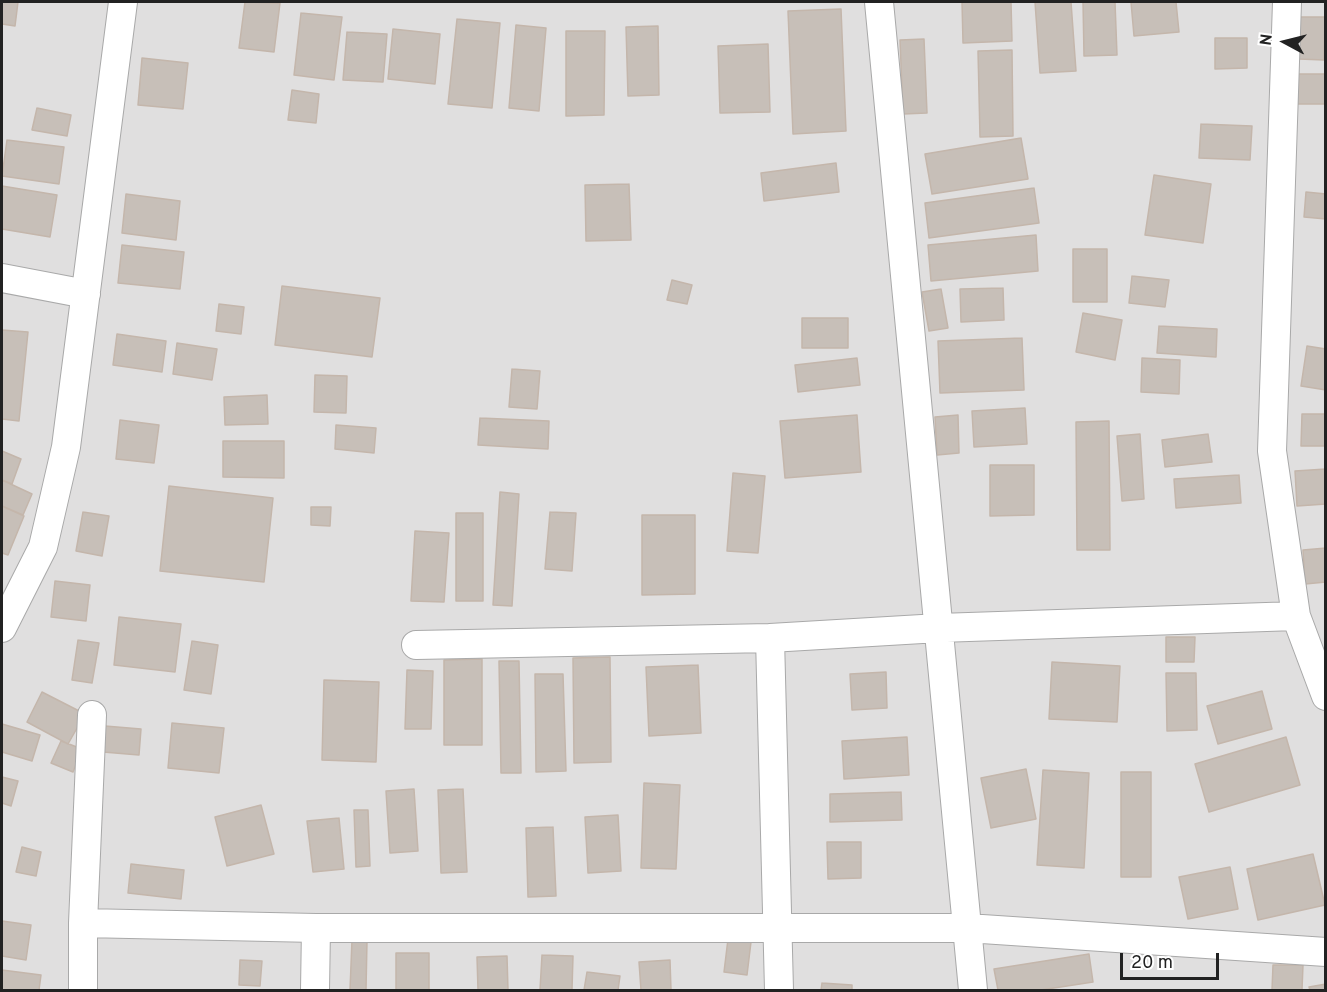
<!DOCTYPE html>
<style>
body{margin:0}
#map{position:relative;width:1327px;height:992px;overflow:hidden;background:#f2efe9;font-family:Overpass,sans-serif}
canvas{display:block}
.frame{position:absolute;inset:0;border:3px solid #222;pointer-events:none}
.north{position:absolute;left:1255px;top:12px;width:60px;height:60px;-webkit-text-stroke:4px #fff;paint-order:stroke;rotate:277deg;font-size:16px;font-weight:700;line-height:24px;text-align:center;color:#222}
.north::after{content:'';display:block;margin:auto;width:21px;height:27px;background:#222;clip-path:polygon(50% 0,100% 100%,50% 72%,0 100%)}
.scale{position:absolute;left:1120px;top:953px;width:99px;height:27px;box-sizing:border-box;border:3px solid #222;border-top:0;padding-left:8px;font-size:18px;line-height:21px;white-space:nowrap;color:#222;-webkit-text-stroke:4px #fff;paint-order:stroke}
</style>
<div id="map">
<canvas width="1327" height="992"></canvas>
<div class="frame"></div>
<div class="north">N</div>
<div class="scale">20 m</div>
</div>
<script>
const ctx = document.querySelector('canvas').getContext('2d');
ctx.lineJoin = 'round';
function paint(path, color) {
  ctx.fillStyle = color;
  ctx.fill(path, 'evenodd');
}
function toPath(rows) {
  const path = new Path2D();
  for (const r of rows) {
    path.moveTo(r[0], r[1]);
    for (let i = 2; i < r.length; i += 2) path.lineTo(r[i], r[i + 1]);
  }
  return path;
}
function strokePath(path, color, width, dash) {
  ctx.strokeStyle = color;
  ctx.lineWidth = width;
  ctx.lineCap = dash ? 'butt' : 'round';
  ctx.setLineDash(dash || []);
  ctx.stroke(path);
}
paint(toPath([
 [2,2,1325,2,1325,990,2,990]
]), '#e0dfdf');
const building = toPath([
 [2,2,18,2,15,26,2,24,2,2],
 [245,2,280,3,274,52,239,48,245,2],
 [962,2,1011,2,1012,41,963,43,962,2],
 [1035,2,1071,2,1076,71,1040,73,1035,2],
 [1083,2,1115,2,1117,55,1084,56,1083,2],
 [1131,2,1176,2,1179,32,1134,36,1131,2],
 [841,9,846,131,793,134,788,11,841,9],
 [301,13,342,17,334,80,294,75,301,13],
 [1299,17,1325,17,1324,60,1299,59,1299,17],
 [457,19,500,23,492,108,448,104,457,19],
 [516,25,546,28,539,111,509,108,516,25],
 [658,26,659,95,628,96,626,27,658,26],
 [393,29,440,34,435,84,388,79,393,29],
 [566,31,605,31,604,115,566,116,566,31],
 [347,32,387,34,383,82,343,80,347,32],
 [1215,38,1247,38,1247,68,1215,69,1215,38],
 [924,39,927,113,903,114,900,40,924,39],
 [768,44,770,112,720,113,718,46,768,44],
 [1012,50,1013,136,980,137,978,51,1012,50],
 [142,58,188,63,183,109,138,105,142,58],
 [1296,74,1326,74,1326,104,1296,104,1296,74],
 [292,90,319,94,316,123,288,120,292,90],
 [37,108,71,115,67,136,32,130,37,108],
 [1201,124,1252,126,1250,160,1199,158,1201,124],
 [1021,138,1028,179,932,194,925,154,1021,138],
 [7,140,64,147,59,184,2,176,7,140],
 [836,163,839,192,764,201,761,173,836,163],
 [1154,175,1211,184,1203,243,1145,235,1154,175],
 [629,184,631,240,586,241,585,185,629,184],
 [2,186,57,195,50,237,2,229,2,186],
 [1034,188,1039,223,929,238,925,203,1034,188],
 [1306,192,1326,194,1326,219,1304,217,1306,192],
 [126,194,180,201,176,240,122,233,126,194],
 [1036,235,1038,271,931,281,928,245,1036,235],
 [122,245,184,252,180,289,118,283,122,245],
 [1073,249,1107,249,1107,302,1073,302,1073,249],
 [1132,276,1169,280,1165,307,1129,303,1132,276],
 [672,280,692,285,687,304,667,300,672,280],
 [282,286,380,298,372,357,275,345,282,286],
 [1003,288,1004,320,961,322,960,289,1003,288],
 [941,289,948,328,929,331,922,292,941,289],
 [219,304,244,307,241,334,216,331,219,304],
 [1083,313,1122,320,1115,360,1076,352,1083,313],
 [802,318,848,318,848,348,802,348,802,318],
 [1159,326,1217,329,1216,357,1157,353,1159,326],
 [2,330,28,332,19,421,2,419,2,330],
 [117,334,166,341,162,372,113,365,117,334],
 [1022,338,1024,390,940,393,938,341,1022,338],
 [177,343,217,349,212,380,173,374,177,343],
 [1307,346,1326,349,1326,390,1301,386,1307,346],
 [857,358,860,385,798,392,795,365,857,358],
 [1142,358,1180,360,1179,394,1141,392,1142,358],
 [512,369,540,371,537,409,509,407,512,369],
 [315,375,347,376,346,413,314,412,315,375],
 [267,395,268,424,225,425,224,397,267,395],
 [1025,408,1027,444,974,447,972,411,1025,408],
 [1302,414,1326,414,1326,446,1301,446,1302,414],
 [857,415,861,472,785,478,780,421,857,415],
 [958,415,959,453,937,455,935,417,958,415],
 [480,418,549,421,548,449,478,445,480,418],
 [120,420,159,425,154,463,116,459,120,420],
 [1109,421,1110,550,1077,550,1076,422,1109,421],
 [336,425,376,428,374,453,335,449,336,425],
 [1140,434,1144,499,1122,501,1117,436,1140,434],
 [1208,434,1212,462,1165,467,1162,440,1208,434],
 [223,441,284,441,284,478,223,477,223,441],
 [2,451,21,459,12,484,2,480,2,451],
 [990,465,1034,465,1034,515,990,516,990,465],
 [1326,469,1326,504,1297,506,1295,471,1326,469],
 [733,473,765,476,758,553,727,551,733,473],
 [1239,475,1241,503,1176,508,1174,479,1239,475],
 [2,480,32,494,23,515,2,506,2,480],
 [169,486,273,498,264,582,160,571,169,486],
 [500,492,519,494,512,606,493,605,500,492],
 [2,506,24,516,8,555,2,553,2,506],
 [311,507,331,507,330,526,311,525,311,507],
 [83,512,109,516,102,556,76,551,83,512],
 [550,512,576,513,572,571,545,569,550,512],
 [456,513,483,513,483,601,456,601,456,513],
 [642,515,695,515,695,594,642,595,642,515],
 [415,531,449,533,444,602,411,601,415,531],
 [1326,548,1326,582,1305,584,1303,550,1326,548],
 [55,581,90,585,86,621,51,617,55,581],
 [119,617,181,624,175,672,114,665,119,617],
 [1166,637,1195,637,1194,662,1166,662,1166,637],
 [78,640,99,643,92,683,72,680,78,640],
 [192,641,218,645,211,694,184,690,192,641],
 [610,657,611,762,574,763,573,658,610,657],
 [482,659,482,745,444,745,444,660,482,659],
 [499,661,519,661,521,773,501,773,499,661],
 [1052,662,1120,666,1117,722,1049,719,1052,662],
 [698,665,701,733,649,736,646,667,698,665],
 [407,670,433,671,431,729,405,729,407,670],
 [886,672,887,708,852,710,850,674,886,672],
 [1166,673,1196,673,1197,730,1167,731,1166,673],
 [535,674,563,674,566,771,536,772,535,674],
 [324,680,379,682,376,762,322,760,324,680],
 [1262,691,1272,729,1218,744,1207,706,1262,691],
 [42,692,85,714,68,744,27,722,42,692],
 [172,723,224,728,219,773,168,768,172,723],
 [2,724,40,735,32,761,2,752,2,724],
 [105,726,141,729,139,755,103,752,105,726],
 [907,737,909,775,844,779,842,741,907,737],
 [1286,737,1300,785,1209,812,1195,764,1286,737],
 [61,741,82,749,73,772,51,763,61,741],
 [1026,769,1036,819,991,828,981,778,1026,769],
 [1043,770,1089,773,1084,868,1037,865,1043,770],
 [1121,772,1151,772,1151,877,1121,877,1121,772],
 [2,777,18,781,11,806,2,803,2,777],
 [644,783,680,785,676,869,641,868,644,783],
 [414,789,418,851,390,853,386,791,414,789],
 [463,789,467,872,441,873,438,790,463,789],
 [901,792,902,820,830,822,830,794,901,792],
 [261,805,274,854,227,866,215,817,261,805],
 [354,810,368,810,370,866,356,867,354,810],
 [618,815,621,871,588,873,585,817,618,815],
 [339,818,344,869,313,872,307,821,339,818],
 [553,827,556,896,528,897,526,828,553,827],
 [827,842,861,842,861,878,828,879,827,842],
 [22,847,41,852,36,876,16,872,22,847],
 [1313,854,1325,905,1258,920,1247,869,1313,854],
 [131,864,184,870,181,899,128,893,131,864],
 [1230,867,1238,909,1188,919,1179,877,1230,867],
 [2,921,31,925,26,960,2,956,2,921],
 [728,939,751,942,747,975,724,972,728,939],
 [352,940,367,941,366,990,350,990,352,940],
 [396,953,429,953,429,990,396,990,396,953],
 [1089,954,1093,982,1041,990,998,990,994,969,1089,954],
 [542,955,573,956,572,990,540,990,542,955],
 [507,956,508,990,478,990,477,957,507,956],
 [240,960,262,961,260,986,239,985,240,960],
 [670,960,671,990,641,990,639,962,670,960],
 [1273,965,1303,965,1302,990,1272,990,1273,965],
 [2,970,41,975,39,990,2,990,2,970],
 [587,972,620,976,618,990,584,990,587,972],
 [822,983,852,985,852,990,821,990,822,983],
 [1326,984,1326,990,1310,990,1309,987,1326,984]
]);
paint(building, '#c7bfb8');
strokePath(building, '#c4b6ab', 1.5);
const street = toPath([
 [879,2,973,990],
 [1287,2,1272,451,1296,616,1326,696],
 [2,278,86,294],
 [2,628,43,547,66,447,123,2],
 [416,645,770,638],
 [83,923,316,928,967,928,1326,952],
 [83,990,83,923,92,715],
 [315,990,316,928],
 [779,990,770,638,939,628,1296,616]
]);
strokePath(street, '#a9a9a9', 30);
strokePath(street, '#fff', 28);
</script>
